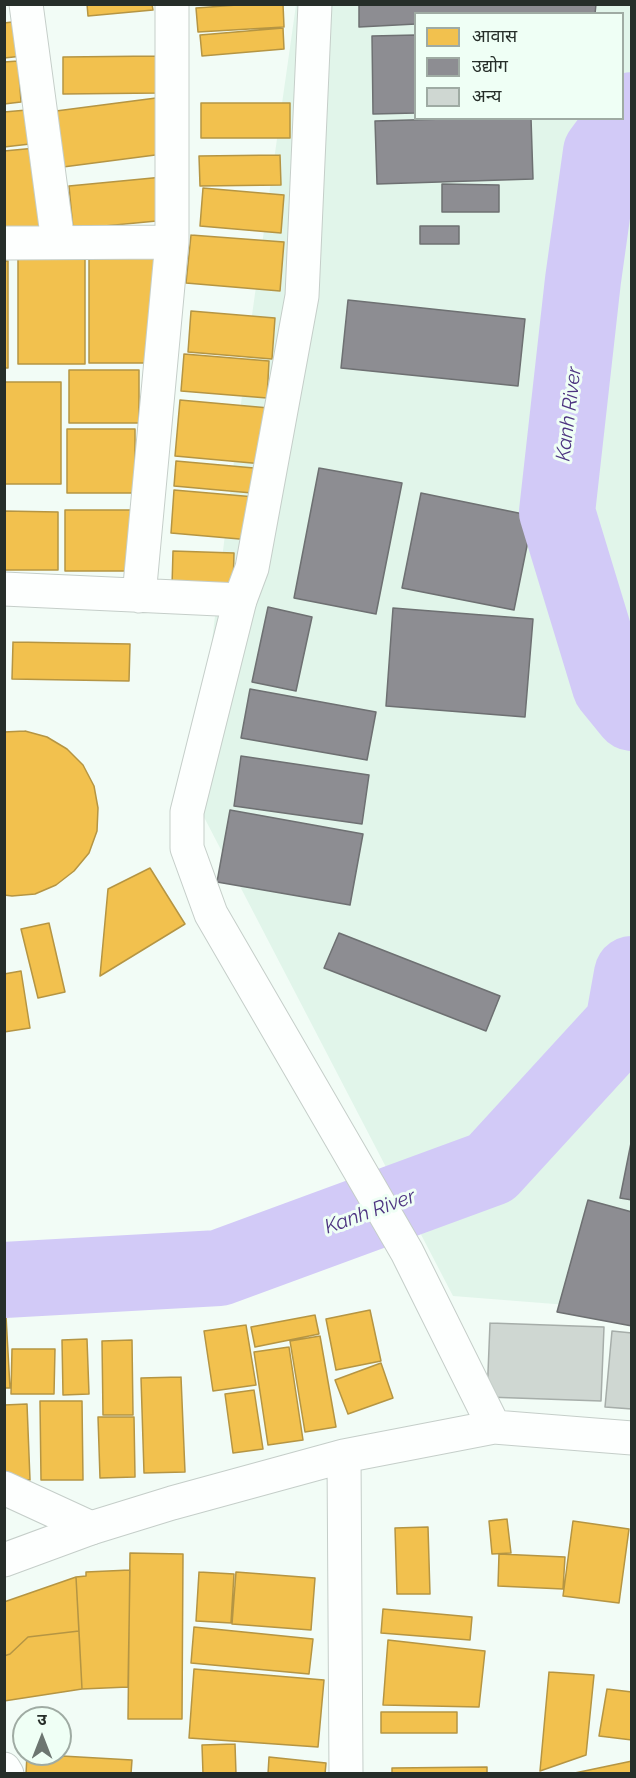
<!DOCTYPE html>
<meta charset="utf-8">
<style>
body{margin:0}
#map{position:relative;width:636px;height:1778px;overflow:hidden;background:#f2fcf6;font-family:Raleway,"Noto Sans Devanagari",sans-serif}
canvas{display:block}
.frame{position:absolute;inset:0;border:6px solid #262e29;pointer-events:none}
.legend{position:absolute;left:414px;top:12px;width:210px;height:108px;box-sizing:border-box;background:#effff5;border:2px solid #9faba3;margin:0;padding:8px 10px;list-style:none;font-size:18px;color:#262e29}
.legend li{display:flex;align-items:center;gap:12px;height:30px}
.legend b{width:30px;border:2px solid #9faba3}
.north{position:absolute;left:12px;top:1706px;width:60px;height:60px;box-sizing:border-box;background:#effff5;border:2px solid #9faba3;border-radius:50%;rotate:0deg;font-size:16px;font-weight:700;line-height:24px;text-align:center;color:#262e29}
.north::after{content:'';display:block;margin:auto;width:21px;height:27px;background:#6d7671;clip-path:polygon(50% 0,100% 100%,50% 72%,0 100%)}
</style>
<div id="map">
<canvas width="636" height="1778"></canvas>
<div class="frame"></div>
<ul class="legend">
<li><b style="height:16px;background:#f2c14e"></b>आवास</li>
<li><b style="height:16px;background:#8d8d92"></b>उद्योग</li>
<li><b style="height:16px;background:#cfd7d2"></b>अन्य</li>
</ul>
<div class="north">उ</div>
</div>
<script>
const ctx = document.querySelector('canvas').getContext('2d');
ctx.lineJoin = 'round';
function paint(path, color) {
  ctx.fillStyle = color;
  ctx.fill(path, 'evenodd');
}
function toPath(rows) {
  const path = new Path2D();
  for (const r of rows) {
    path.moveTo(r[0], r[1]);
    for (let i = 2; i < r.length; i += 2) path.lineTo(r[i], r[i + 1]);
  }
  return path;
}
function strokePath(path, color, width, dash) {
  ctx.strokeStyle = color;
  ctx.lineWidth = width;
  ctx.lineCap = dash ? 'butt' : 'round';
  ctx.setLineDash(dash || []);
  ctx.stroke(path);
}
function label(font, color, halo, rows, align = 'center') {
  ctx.font = font + ' Raleway,sans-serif';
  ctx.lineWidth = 6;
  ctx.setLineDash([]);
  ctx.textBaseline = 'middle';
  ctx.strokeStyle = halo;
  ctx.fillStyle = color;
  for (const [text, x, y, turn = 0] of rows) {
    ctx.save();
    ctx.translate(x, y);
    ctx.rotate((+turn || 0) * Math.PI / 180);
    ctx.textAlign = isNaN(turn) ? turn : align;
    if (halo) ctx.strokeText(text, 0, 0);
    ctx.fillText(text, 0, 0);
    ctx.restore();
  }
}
paint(toPath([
 [296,5,631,5,631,1310,453,1296,193,796,251,322],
 [416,14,622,14,622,118,416,118]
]), '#e1f5ea');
const homes = toPath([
 [87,4,152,4,153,10,88,16,87,4],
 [251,4,283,4,284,27,198,32,196,8,251,4],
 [20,21,23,56,4,58,4,23,20,21],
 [283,28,284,49,202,56,200,35,283,28],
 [158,56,159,93,63,94,63,57,158,56],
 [18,61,21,102,4,104,4,62,18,61],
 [156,98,163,154,63,167,56,111,156,98],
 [201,103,290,103,290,138,201,138,201,103],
 [27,110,30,144,4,147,4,112,27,110],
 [36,148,44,228,4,232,4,151,36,148],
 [280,155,281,185,200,186,199,156,280,155],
 [163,177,167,220,73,229,69,186,163,177],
 [203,188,284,195,281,233,200,226,203,188],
 [191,235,284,242,280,291,186,283,191,235],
 [18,254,85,254,85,364,18,364,18,254],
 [89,258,156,258,156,363,89,363,89,258],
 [4,261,8,261,8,368,4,368,4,261],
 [191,311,275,318,272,359,188,352,191,311],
 [184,354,269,361,267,398,181,391,184,354],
 [69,370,139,370,139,423,69,423,69,370],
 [4,382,61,382,61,484,4,484,4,382],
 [180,400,269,408,263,464,175,456,180,400],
 [67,429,135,429,135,493,67,493,67,429],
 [176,461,254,468,252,493,174,486,176,461],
 [174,490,255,497,251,540,171,533,174,490],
 [65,510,134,510,134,571,65,571,65,510],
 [4,511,58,512,58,570,4,570,4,511],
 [173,551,234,553,233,588,172,586,173,551],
 [13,642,130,644,129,681,12,679,13,642],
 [25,731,47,737,67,749,83,765,94,786,98,808,97,831,89,853,74,871,56,885,35,894,12,896,4,895,4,732,25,731],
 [150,868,185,924,100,976,108,889,150,868],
 [49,923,65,992,38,998,21,929,49,923],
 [21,971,30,1028,4,1032,4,974,21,971],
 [370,1310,381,1361,336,1370,326,1319,370,1310],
 [315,1315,319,1334,255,1347,251,1327,315,1315],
 [4,1316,6,1316,10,1388,4,1388,4,1316],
 [246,1325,256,1385,213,1391,204,1331,246,1325],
 [320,1336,336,1427,305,1432,290,1341,320,1336],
 [87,1339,89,1394,63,1395,62,1340,87,1339],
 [132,1340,133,1415,103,1415,102,1341,132,1340],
 [289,1347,303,1440,268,1445,254,1352,289,1347],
 [12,1349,55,1349,54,1394,11,1394,12,1349],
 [381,1363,393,1398,348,1414,335,1380,381,1363],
 [181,1377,185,1472,144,1473,141,1378,181,1377],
 [254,1390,263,1449,233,1453,225,1394,254,1390],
 [40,1401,82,1401,83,1480,41,1480,40,1401],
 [27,1404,30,1480,4,1478,4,1405,27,1404],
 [98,1417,134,1417,135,1477,100,1478,98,1417],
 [507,1519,511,1553,492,1554,489,1521,507,1519],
 [573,1521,629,1529,619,1603,563,1596,573,1521],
 [428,1527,430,1594,397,1594,395,1528,428,1527],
 [130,1553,183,1554,182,1719,128,1719,130,1553],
 [499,1554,565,1557,563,1589,498,1586,499,1554],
 [130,1570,128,1687,82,1689,76,1577,86,1576,86,1572,130,1570],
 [199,1572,234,1574,231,1623,196,1621,199,1572],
 [236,1572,315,1578,311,1630,232,1624,236,1572],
 [76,1577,79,1631,28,1637,10,1654,4,1656,4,1602,76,1577],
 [383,1609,472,1617,470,1640,381,1633,383,1609],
 [194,1627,313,1639,309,1674,191,1663,194,1627],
 [79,1631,82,1689,4,1701,4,1656,10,1654,28,1637,79,1631],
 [388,1640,485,1651,479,1707,383,1705,388,1640],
 [194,1669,324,1680,318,1747,189,1738,194,1669],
 [549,1672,594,1675,586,1755,540,1771,549,1672],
 [607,1689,632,1692,632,1740,599,1736,607,1689],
 [381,1712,457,1712,457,1733,381,1733,381,1712],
 [235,1744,236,1774,203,1774,202,1745,235,1744],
 [27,1754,132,1760,131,1774,26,1774,27,1754],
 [269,1757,326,1763,325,1774,268,1774,269,1757],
 [632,1761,632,1774,570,1774,632,1761],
 [487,1767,487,1774,392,1774,392,1768,487,1767]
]);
paint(homes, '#f2c14e');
strokePath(homes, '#b59543', 1.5);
const industry = toPath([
 [359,4,596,4,595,14,416,14,416,24,359,27,359,4],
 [416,35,416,113,373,114,372,36,416,35],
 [480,118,531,118,533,179,377,184,375,121,480,118],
 [442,184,499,185,499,212,442,212,442,184],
 [420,226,459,226,459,244,420,244,420,226],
 [348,300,525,319,518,386,341,368,348,300],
 [319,468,402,483,376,614,294,598,319,468],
 [421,493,533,516,514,610,402,588,421,493],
 [268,607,312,617,296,691,252,682,268,607],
 [393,608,533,619,525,717,386,706,393,608],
 [250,689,376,712,367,760,241,738,250,689],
 [241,756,369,775,362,824,234,806,241,756],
 [230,810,363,834,350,905,217,882,230,810],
 [339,933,500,996,486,1031,324,968,339,933],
 [632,1138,632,1200,620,1198,632,1138],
 [588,1200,632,1212,632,1326,557,1312,588,1200]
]);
paint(industry, '#8d8d92');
strokePath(industry, '#6e7072', 1.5);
strokePath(toPath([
 [632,110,601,152,583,280,557,512,610,686,632,713],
 [4,1280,219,1268,491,1168,623,1024,632,974]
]), '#d2caf7', 76);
const building = toPath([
 [490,1323,604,1327,601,1401,487,1397,490,1323],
 [612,1331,632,1333,632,1409,605,1407,612,1331]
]);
paint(building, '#cfd7d2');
strokePath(building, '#a6ada9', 1.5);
const street = toPath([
 [26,4,58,242],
 [4,243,172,242],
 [4,589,240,600],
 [139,596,172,242,172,4],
 [4,1488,91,1528],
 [4,1769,7,1774]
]);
const secondary = toPath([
 [315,4,302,296,252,568,240,600,187,812,187,848,211,914,407,1252,494,1427],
 [344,1456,346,1774],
 [4,1560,91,1528,172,1503,344,1456,494,1427,632,1438]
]);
strokePath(street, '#c5cec9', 35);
strokePath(secondary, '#c5cec9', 35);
strokePath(street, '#fdfffe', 33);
strokePath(secondary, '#fdfffe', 33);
label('italic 20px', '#4d3481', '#effff5', [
 ["Kanh River",569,414,-83],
 ["Kanh River",370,1212,-20]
]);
</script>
